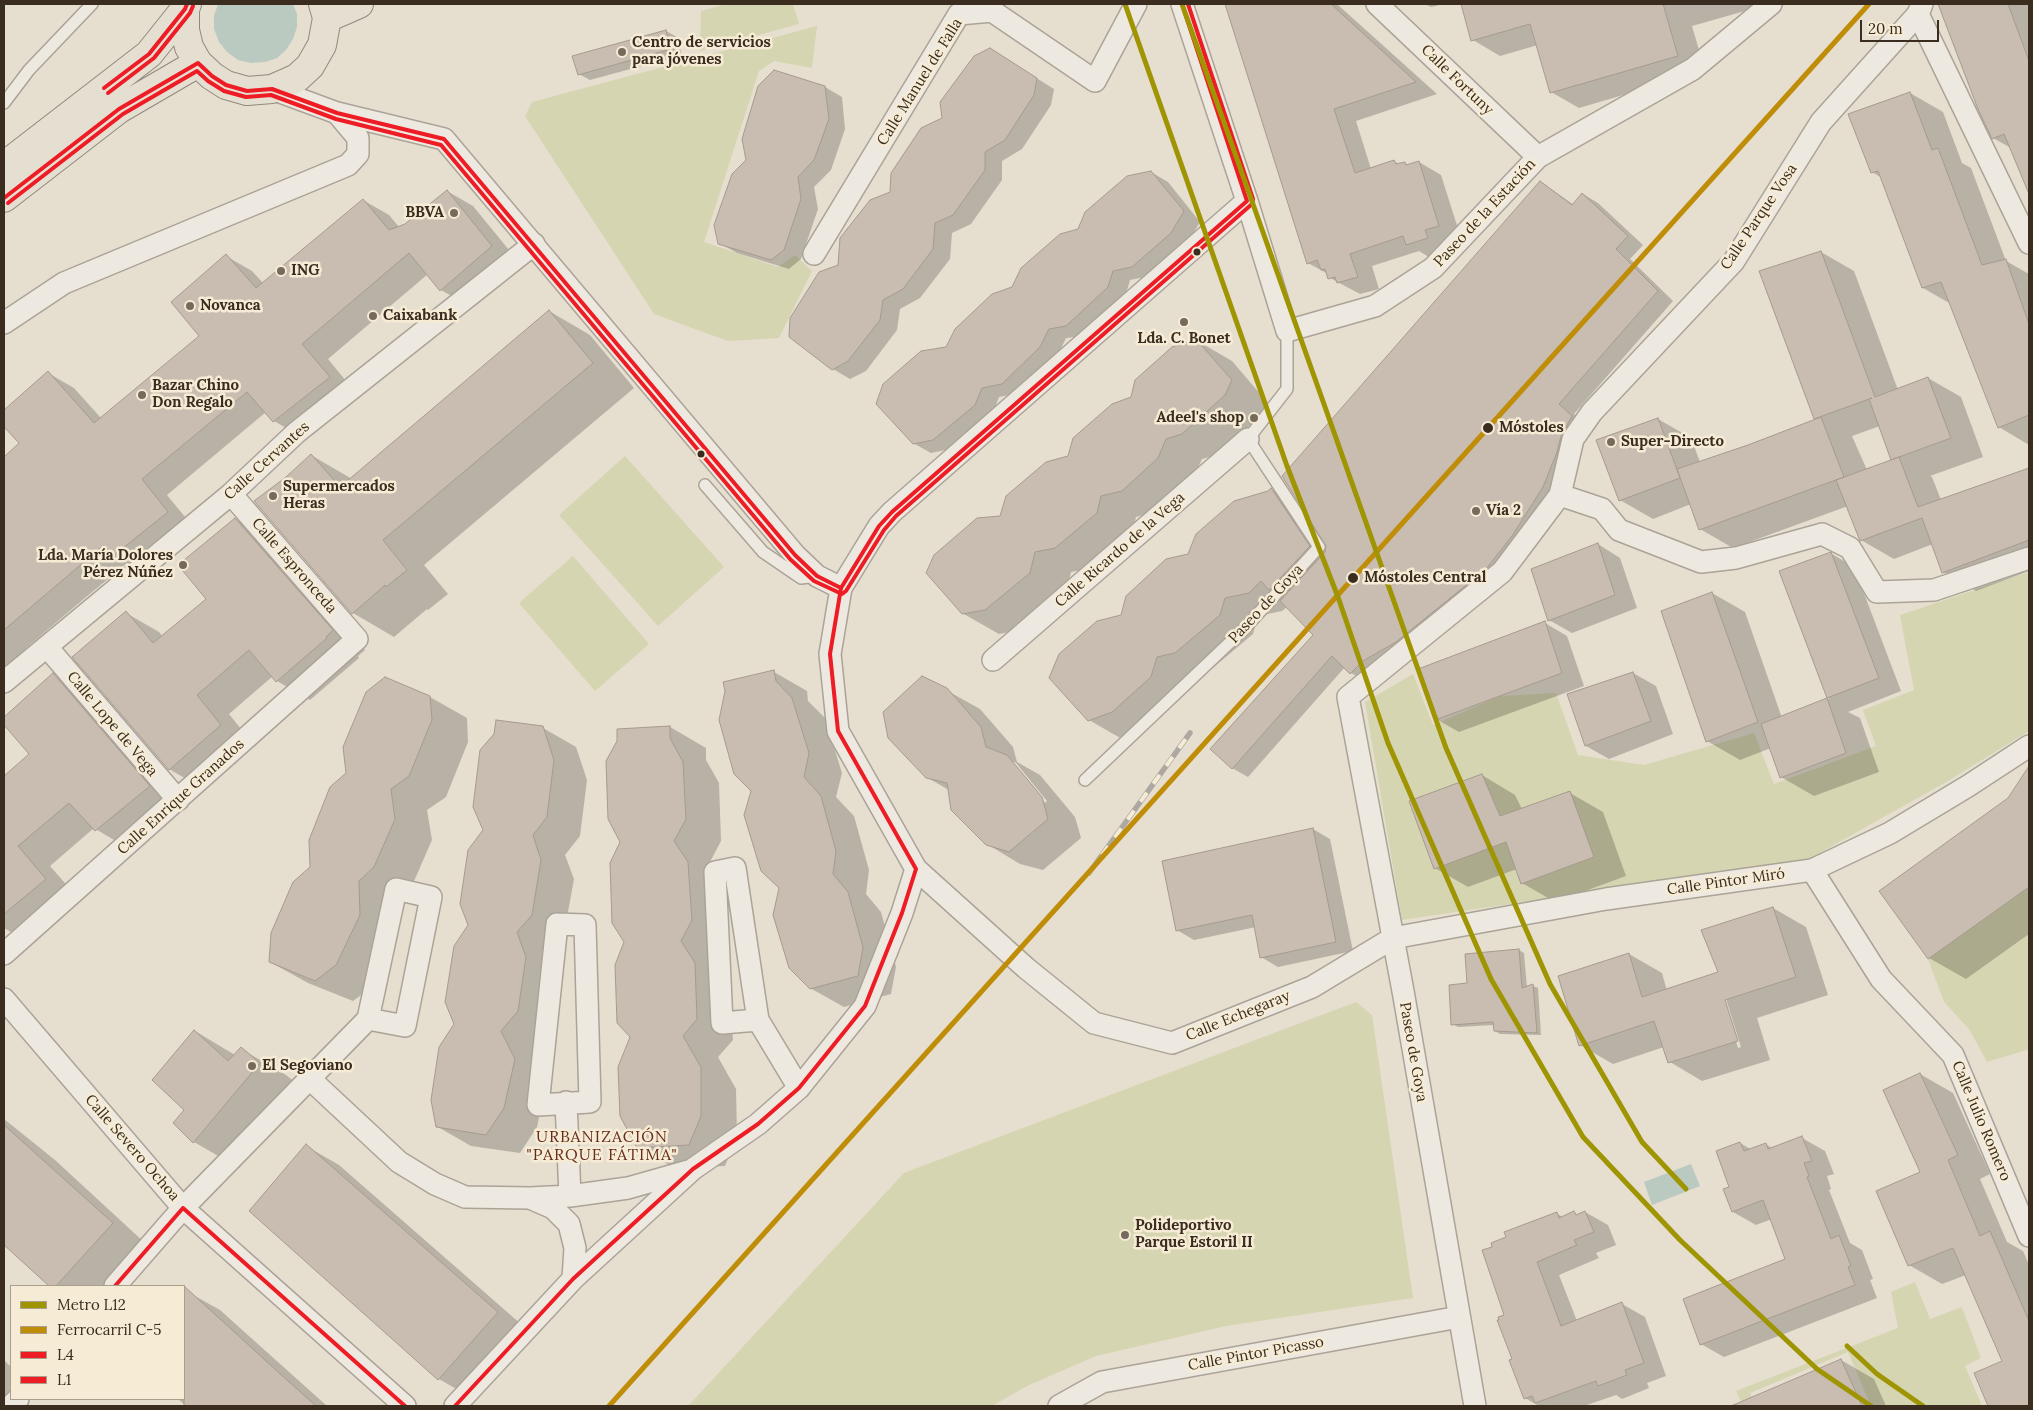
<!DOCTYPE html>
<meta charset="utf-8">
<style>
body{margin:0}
#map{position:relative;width:2033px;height:1410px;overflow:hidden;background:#e6decf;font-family:Lora,serif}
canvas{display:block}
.frame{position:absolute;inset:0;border:5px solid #3a2c1f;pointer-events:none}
.legend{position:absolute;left:10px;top:1285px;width:175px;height:115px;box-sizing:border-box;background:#f6ecd5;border:1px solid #ab9f8c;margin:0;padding:6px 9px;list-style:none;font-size:15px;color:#3a2c1f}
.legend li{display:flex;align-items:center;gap:10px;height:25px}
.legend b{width:25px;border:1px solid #ab9f8c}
.scale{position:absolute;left:1860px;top:20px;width:79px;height:22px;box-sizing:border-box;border:2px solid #3a2c1f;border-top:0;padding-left:6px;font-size:15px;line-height:18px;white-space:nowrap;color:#3a2c1f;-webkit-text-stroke:4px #f6ecd5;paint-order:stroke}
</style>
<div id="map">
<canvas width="2033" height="1410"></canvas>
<div class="frame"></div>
<ul class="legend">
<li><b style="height:6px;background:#9f9402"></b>Metro L12</li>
<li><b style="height:6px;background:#c08d09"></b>Ferrocarril C-5</li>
<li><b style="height:6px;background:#ee1c25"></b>L4</li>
<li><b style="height:6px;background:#ee1c25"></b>L1</li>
</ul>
<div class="scale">20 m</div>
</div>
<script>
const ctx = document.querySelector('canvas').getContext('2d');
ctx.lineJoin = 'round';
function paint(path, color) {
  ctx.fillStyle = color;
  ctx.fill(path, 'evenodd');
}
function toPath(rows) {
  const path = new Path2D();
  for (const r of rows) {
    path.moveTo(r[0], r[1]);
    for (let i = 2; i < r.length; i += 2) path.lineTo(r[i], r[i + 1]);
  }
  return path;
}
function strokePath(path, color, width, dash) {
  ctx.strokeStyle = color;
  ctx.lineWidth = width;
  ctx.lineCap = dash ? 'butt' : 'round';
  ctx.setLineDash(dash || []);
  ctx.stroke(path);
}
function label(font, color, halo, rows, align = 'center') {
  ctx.font = font + ' Lora,serif';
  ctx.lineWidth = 5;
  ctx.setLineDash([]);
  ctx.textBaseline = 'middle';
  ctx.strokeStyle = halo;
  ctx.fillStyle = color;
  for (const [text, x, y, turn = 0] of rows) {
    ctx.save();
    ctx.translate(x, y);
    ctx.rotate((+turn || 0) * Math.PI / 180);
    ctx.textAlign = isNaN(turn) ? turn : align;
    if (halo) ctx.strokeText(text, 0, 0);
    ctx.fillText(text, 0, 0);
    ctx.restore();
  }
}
paint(toPath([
 [726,4,793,4,799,24,700,51,701,11],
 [817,26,812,68,774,61,759,71,704,242,778,267,795,255,812,271,779,338,728,341,654,314,525,116,532,102],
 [625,456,724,567,658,626,559,515],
 [573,556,649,644,595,691,519,603],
 [2029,572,2029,731,1948,781,1807,860,1402,920,1365,702,1413,674,1433,725,1500,696,1556,693,1578,755,1644,765,1754,733,1774,784,1876,746,1863,710,1914,690,1900,615],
 [2029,887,2029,1051,2027,1050,1987,1062,1969,1029,1944,1002,1928,959],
 [1356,1002,1372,1015,1413,1298,1226,1326,1096,1356,1027,1386,992,1406,688,1406,904,1173],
 [1915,1282,1930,1319,1962,1307,1981,1358,1965,1366,1982,1406,1871,1406,1848,1352,1750,1393,1755,1406,1743,1406,1736,1391,1898,1328,1891,1292]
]), '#d6d5b1');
paint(toPath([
 [218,4,293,4,297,14,297,27,293,39,286,50,277,58,265,62,251,63,238,60,227,52,219,42,214,29,214,16],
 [1691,1164,1700,1186,1652,1205,1644,1182]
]), '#bacac0');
paint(toPath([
 [1227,4,1337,4,1437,94,1356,121,1371,169,1394,161,1400,165,1405,163,1409,166,1419,162,1441,175,1461,238,1449,251,1429,257,1419,251,1372,266,1379,289,1360,294,1330,278,1328,274,1308,263],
 [1425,4,1444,4,1431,7],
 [1462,4,1777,4,1752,9,1692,26,1705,71,1579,108,1551,92,1538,45,1500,56,1473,40],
 [1939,4,2029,4,2029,194,2011,148,1993,138,1979,109],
 [666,31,677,37,682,55,590,80,579,74],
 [990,49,1054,89,1051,105,1022,149,1002,161,1002,180,971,224,952,233,950,259,920,298,900,309,897,330,866,371,850,379,833,369,839,265],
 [825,87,842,97,845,129,831,170,814,187,818,209,801,259,789,269,737,253,719,243],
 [1910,93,1943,112,1962,163,1971,168,2006,261,2029,274,2029,445,1999,427,1951,304,1923,288,1882,178,1872,172],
 [1151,172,1168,182,1200,222,1188,242,1150,276,1130,280,1125,297,1083,336,1066,338,1057,357,1020,393,999,397,992,415,950,449,931,453,913,443,947,348,1079,230],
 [1541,182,1574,205,1583,194,1598,203,1643,245,1630,259,1673,301,1574,414,1587,425,1527,544,1366,682,1351,673,1345,667,1248,777,1232,768,1315,635,1287,607,1282,611,1258,616,1253,634,1208,672,1189,676,1183,696,1145,730,1122,739,1089,720,1122,616,1189,556,1272,490,1304,508],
 [447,191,473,206,518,261,467,305,441,290,428,274,328,359,355,392,300,436,274,421,266,412,167,495,194,528,140,570,127,563,79,603,25,649,36,663,4,689,4,466,7,465,4,459,21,444,4,425,4,412,48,373,74,388,101,418,201,336,226,256,252,271,263,283,363,200,389,215,399,227,406,225],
 [1821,252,1854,271,1898,390,1928,378,1961,397,1983,457,1930,476,1932,477,1941,500,2029,469,2029,571,1976,591,1943,572,1933,544,1894,559,1861,540,1848,506,1733,548,1700,529,1691,504,1653,519,1620,500,1658,419,1691,438,1700,462,1817,420,1815,418],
 [1880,426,1894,460,1867,470,1852,436],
 [549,311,590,335,634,388,424,565,448,594,428,610,427,609,394,637,353,613,311,455,352,479],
 [1196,340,1232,361,1267,402,1260,416,1218,455,1202,459,1193,478,1158,511,1136,517,1132,534,1092,568,1071,572,1066,593,1021,630,999,634,962,613,1001,517,1069,457],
 [235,519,268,538,365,650,358,656,359,658,310,700,277,681,273,676,229,714,253,744,202,788,169,769,126,613,159,632,163,637,207,599],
 [1598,544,1620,558,1637,608,1572,633,1549,620],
 [1832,554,1854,567,1901,691,1848,712,1860,718,1879,772,1814,796,1781,777,1771,748,1740,760,1707,741,1712,593,1745,612,1782,718,1829,699,1781,572],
 [1545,623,1567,636,1584,686,1459,732,1436,719],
 [774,672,807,691,808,701,825,718,842,773,836,797,854,816,869,870,866,894,881,912,896,967,891,994,844,1007,810,988,752,790],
 [1633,673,1656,686,1673,734,1609,759,1586,746,1569,695],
 [53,675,86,694,182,805,129,849,94,828,50,866,78,898,27,941,4,928,4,777,31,754,4,723,4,719],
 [946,690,980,709,1013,747,1017,762,1040,775,1075,817,1081,838,1043,870,1020,864,987,844,949,790,926,777],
 [1010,760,1016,763,1047,801,1045,803],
 [430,697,467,718,468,742,446,797,427,810,432,840,411,888,395,902,397,937,373,986,353,1001,308,983,270,962,311,868],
 [670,727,706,748,706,760,719,783,721,841,710,862,724,884,733,1040,718,1057,736,1089,737,1137,725,1166,674,1168,638,1147,625,942],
 [543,728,576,747,587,780,580,836,565,855,574,879,564,934,547,1079,537,1127,520,1153,471,1146,438,1127,455,1024,484,830],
 [1482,775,1515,795,1522,809,1570,793,1603,812,1626,876,1555,902,1522,883,1517,869,1468,887,1435,868],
 [2029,777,2029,934,1966,979,1929,958,2009,799,2019,784],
 [1313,829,1330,839,1353,951,1278,967,1261,957,1256,927,1194,940,1177,930],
 [1773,908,1806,927,1828,995,1757,1018,1770,1060,1702,1081,1670,1062,1664,1047,1613,1064,1580,1045,1629,954,1662,973,1667,991,1719,973],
 [1724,999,1726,999,1741,1047,1738,1048],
 [1519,950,1524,953,1527,988,1533,986,1538,988,1541,1035,1500,1034,1495,1031,1494,1025,1458,1027,1453,1024,1469,984],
 [195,1031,235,1055,241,1049,286,1075,305,1090,239,1168,194,1142,174,1123,186,1110],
 [1920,1074,1953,1093,1990,1174,1980,1179,2007,1242,2023,1251,2029,1265,2029,1406,1990,1406,1975,1374,2003,1362,1966,1275,1942,1284,1909,1265,1922,1172],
 [4,1119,55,1160,145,1243,106,1286,51,1286,4,1244],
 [1802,1138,1825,1151,1834,1174,1827,1176,1831,1189,1829,1190,1850,1243,1862,1250,1873,1279,1870,1280,1877,1298,1724,1357,1701,1344,1787,1260,1772,1219,1756,1225,1733,1212,1731,1188,1740,1143,1752,1150,1766,1144,1773,1149],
 [306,1146,339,1165,530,1332,472,1398,439,1379,250,1211],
 [1585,1212,1608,1225,1616,1245,1596,1253,1599,1258,1559,1275,1577,1321,1622,1304,1645,1317,1666,1376,1647,1383,1649,1388,1622,1399,1616,1395,1584,1406,1539,1406,1525,1398,1513,1360,1494,1247,1557,1214,1563,1217,1574,1213,1578,1215],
 [184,1290,220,1310,327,1406,186,1406,178,1399,184,1399],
 [4,1360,11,1367,11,1399,4,1406],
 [1841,1360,1874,1379,1886,1406,1770,1406,1765,1393]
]), '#0003');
const building = toPath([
 [1225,4,1331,4,1416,82,1334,109,1355,173,1394,160,1396,164,1405,162,1406,165,1419,161,1439,226,1425,230,1428,238,1406,245,1403,236,1350,254,1358,277,1337,283,1335,277,1328,279,1325,269,1321,270,1317,260,1307,264,1225,4],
 [1461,4,1663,4,1678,56,1550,93,1530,24,1471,41,1461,4],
 [1938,4,2008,4,2029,61,2029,194,2004,134,1992,139,1978,109,1938,4],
 [666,30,671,49,578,75,572,56,666,30],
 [990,48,1037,78,1034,95,1005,140,985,152,985,170,953,215,935,223,933,249,903,289,883,300,880,320,848,361,832,370,789,337,790,318,819,272,838,265,840,238,870,200,890,192,891,173,921,128,942,118,940,102,974,56,990,48],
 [774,70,825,86,829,119,814,160,798,177,801,199,784,250,771,260,718,244,714,225,732,174,746,160,742,139,758,86,774,70],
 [1910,92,1932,150,1938,148,1982,265,2006,259,2029,324,2029,415,1998,428,1941,282,1922,288,1878,171,1871,173,1848,114,1910,92],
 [1151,171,1184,211,1171,233,1132,267,1113,271,1108,287,1066,326,1049,329,1040,347,1002,384,982,388,975,405,933,440,913,444,876,404,883,384,921,351,946,347,955,329,992,294,1012,287,1021,268,1060,234,1078,229,1085,212,1127,176,1151,171],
 [1540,181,1572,205,1582,193,1628,236,1616,249,1658,291,1559,404,1572,416,1561,436,1557,452,1543,487,1512,536,1486,569,1396,642,1363,661,1350,674,1332,656,1232,769,1210,749,1313,635,1280,601,1325,552,1326,546,1282,476,1540,181],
 [447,190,492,246,440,291,409,253,302,344,330,377,273,422,247,392,142,479,168,512,113,556,104,545,4,630,4,457,19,443,4,427,4,410,48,371,94,423,199,336,171,302,226,254,256,288,363,199,389,230,405,224,447,190],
 [1821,251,1875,397,1928,377,1951,438,1891,460,1869,399,1872,398,1814,419,1759,271,1821,251],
 [549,310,593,363,383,540,407,570,386,587,385,585,352,614,254,501,286,477,311,454,340,487,549,310],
 [1196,339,1232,380,1225,395,1182,434,1166,439,1158,458,1122,491,1101,496,1097,513,1055,548,1035,552,1030,573,985,610,962,614,926,573,934,555,977,518,1000,516,1006,496,1046,462,1068,456,1073,438,1112,404,1131,397,1135,380,1172,347,1196,339],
 [1821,417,1844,477,1699,530,1677,469,1748,445,1821,417],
 [1658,418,1680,478,1619,501,1596,440,1658,418],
 [1899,457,1918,507,2029,468,2029,540,1942,573,1922,518,1860,541,1836,480,1899,457],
 [1271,488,1310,546,1269,590,1261,581,1249,593,1225,598,1220,615,1175,653,1157,657,1151,677,1112,712,1088,721,1049,678,1059,654,1097,621,1121,615,1126,596,1166,559,1188,554,1196,534,1234,501,1268,491,1271,488],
 [235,518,333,630,326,637,327,638,276,682,249,650,197,695,221,725,169,770,72,657,126,611,153,643,206,599,178,565,235,518],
 [1598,543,1615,595,1548,621,1531,569,1598,543],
 [1831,552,1879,678,1827,698,1779,571,1831,552],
 [1712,592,1758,722,1706,742,1661,611,1712,592],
 [1545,621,1562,673,1435,720,1418,669,1545,621],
 [774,670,776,681,792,698,809,753,804,777,821,796,836,851,833,874,848,892,863,947,858,976,810,989,789,968,773,915,779,888,761,871,744,815,751,791,734,774,719,720,725,691,723,682,774,670],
 [1633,672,1651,721,1585,746,1567,694,1633,672],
 [53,673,150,786,95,831,69,803,18,846,46,879,4,914,4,776,29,754,4,725,4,717,53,673],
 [922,676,947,688,981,727,986,747,1007,755,1042,797,1048,819,1009,852,986,845,951,810,947,783,926,778,888,738,883,712,922,676],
 [385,677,430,696,432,720,409,776,391,789,395,819,374,867,359,881,360,915,336,965,315,981,269,962,271,933,293,882,310,867,309,840,330,787,346,773,343,747,366,692,385,677],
 [1827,698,1846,753,1780,778,1761,724,1827,698],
 [496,720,543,726,554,760,547,817,533,835,541,860,532,915,517,932,526,957,518,1011,501,1031,515,1059,504,1108,486,1135,436,1127,431,1100,439,1047,454,1024,445,1002,454,946,468,925,460,904,468,850,483,830,473,807,480,750,494,734,496,720],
 [670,726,670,738,683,762,686,819,674,841,688,862,692,920,681,941,695,963,697,1019,683,1036,701,1067,701,1116,689,1145,637,1148,620,1116,618,1067,630,1037,617,1023,615,965,624,942,612,923,610,863,620,842,608,819,606,761,617,741,617,729,670,726],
 [2029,766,2029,887,1928,959,1879,891,2008,798,2029,766],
 [1482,774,1500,816,1570,791,1594,857,1521,884,1506,842,1434,869,1409,801,1482,774],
 [1313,828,1336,942,1260,958,1252,915,1176,931,1162,861,1313,828],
 [1773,907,1796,977,1725,1000,1738,1041,1668,1063,1654,1021,1579,1046,1558,976,1629,953,1642,997,1718,972,1701,930,1773,907],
 [1519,949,1522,988,1533,984,1537,1033,1494,1031,1493,1022,1451,1025,1449,985,1467,983,1465,954,1519,949],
 [194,1030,228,1061,241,1047,260,1063,193,1143,173,1123,184,1110,152,1080,194,1030],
 [1920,1073,1958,1155,1948,1160,1980,1236,1990,1231,2029,1321,2029,1406,1988,1406,1974,1373,2002,1361,1953,1248,1908,1266,1876,1191,1920,1172,1883,1090,1920,1073],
 [4,1125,113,1223,56,1286,49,1286,4,1245,4,1125],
 [1802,1136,1812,1161,1804,1163,1809,1176,1807,1177,1831,1239,1839,1235,1851,1266,1848,1267,1855,1285,1700,1345,1683,1299,1785,1259,1763,1200,1732,1212,1723,1189,1729,1187,1716,1151,1740,1142,1744,1151,1766,1143,1768,1149,1802,1136],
 [306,1144,498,1312,438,1380,249,1211,306,1144],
 [1574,1211,1576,1215,1585,1211,1594,1232,1574,1240,1577,1245,1537,1262,1561,1326,1622,1302,1644,1363,1625,1370,1627,1375,1598,1386,1596,1381,1535,1403,1532,1396,1524,1399,1509,1360,1512,1359,1497,1320,1499,1320,1498,1317,1504,1315,1482,1250,1492,1247,1491,1243,1506,1237,1504,1232,1557,1212,1559,1218,1574,1211],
 [184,1286,277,1371,316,1406,184,1406,184,1286],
 [1841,1359,1862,1406,1731,1406,1820,1368,1841,1359]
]);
paint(building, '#c9bcb0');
strokePath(building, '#a69a8e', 1);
const lane = toPath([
 [4,103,29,70,92,4],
 [705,485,763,552,801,578,817,576],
 [1085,780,1244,629,1319,547,1248,439,1287,389,1287,331]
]);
const street = toPath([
 [1182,4,1247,201,1287,331,1375,306,1433,268,1538,157,1693,69,1771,4],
 [1377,4,1538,157],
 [1922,4,1918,14,1821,122,1734,261,1592,412,1573,439,1560,495,1602,509,1619,530,1701,562,1736,558,1822,534,1850,548,1877,592,1934,590,2029,558],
 [1918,14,2029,243],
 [272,89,337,113,444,139,795,555,817,576,841,588],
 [1247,201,892,512,879,526,841,588,830,654,838,731,916,869,1026,968,1094,1023,1172,1043,1312,987,1393,938,1606,899,1812,870,1890,833,1968,786,2029,746],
 [814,254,959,14,992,11,1095,81,1136,4],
 [4,323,64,283,348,165,358,154,358,138,337,113],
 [47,647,178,800],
 [993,660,1248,439],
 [4,682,231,494,297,432,534,244],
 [1812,870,1881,979,1953,1055,2029,1236],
 [557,924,585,925,590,1102,538,1105,557,924],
 [4,954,357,639,231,494],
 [4,999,183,1208,405,1406],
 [758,1020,722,1023,715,872,735,868,758,1020,799,1088],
 [310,1079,399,1162,435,1184,465,1197,530,1198,570,1196,628,1188,688,1171],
 [566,1102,570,1196],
 [530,1198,553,1208,569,1224,575,1248,573,1279],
 [115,1286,183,1208,368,1019,396,889,431,897,405,1026,368,1019],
 [11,1406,18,1399],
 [455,1406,573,1279,693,1169,758,1124,799,1088,865,1006,902,913,916,869],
 [1059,1406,1102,1382,1459,1317],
 [1475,1406,1403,991,1348,697,1502,572,1560,495]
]);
const primary = toPath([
 [187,4,185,9,185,30,189,47,198,63,212,76,226,85,247,91,272,89,297,78,310,66,322,45,327,18,323,4],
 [327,18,359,4],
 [4,166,149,54,185,9],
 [4,198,119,109,198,63]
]);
strokePath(lane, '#aba397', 14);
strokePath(street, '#aba397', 24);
strokePath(primary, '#91897e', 30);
strokePath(lane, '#eee9e0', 11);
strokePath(street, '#eee9e0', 21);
strokePath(primary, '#e5dfd2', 28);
const rail = toPath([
 [1089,873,1190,733]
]);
strokePath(rail, '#ada8a1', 5.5);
strokePath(rail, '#f6ecd5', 4, [11]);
strokePath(toPath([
 [104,88,149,54,185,9,187,4],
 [4,198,119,109,198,63,212,76,226,85,247,91,272,89,337,113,444,139,795,555,817,576,841,588],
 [916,869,838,731,830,654,841,588,879,526,892,512,1247,201,1182,4],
 [183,1208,405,1406],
 [115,1286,183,1208],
 [455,1406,573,1279,693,1169,758,1124,799,1088,865,1006,902,913,916,869]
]), '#ee1c25', 4);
strokePath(toPath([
 [108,93,154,58,190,13,193,6],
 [8,203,123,114,197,71,208,81,224,91,246,97,271,95,336,119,441,145,790,559,814,581,842,594,846,591,884,530,896,516,1252,204,1253,199,1188,4]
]), '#ee1c25', 4);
strokePath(toPath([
 [609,1406,1869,4]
]), '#c08d09', 5);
strokePath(toPath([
 [1125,4,1287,466,1338,597,1388,743,1491,979,1583,1137,1680,1240,1817,1369,1871,1406],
 [1182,4,1446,748,1550,984,1642,1142,1686,1189],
 [1847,1346,1877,1374,1923,1406]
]), '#9f9402', 5);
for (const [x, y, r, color] of [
 [622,52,5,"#766a5d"],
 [454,213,5,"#766a5d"],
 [1197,252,4.5,"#3a2c1f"],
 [281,271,5,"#766a5d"],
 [190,306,5,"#766a5d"],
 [373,316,5,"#766a5d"],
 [1184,322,5,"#766a5d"],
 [142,395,5,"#766a5d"],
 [1254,418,5,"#766a5d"],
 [1488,428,6,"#3a2c1f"],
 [1611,442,5,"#766a5d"],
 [701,454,4.5,"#3a2c1f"],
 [273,496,5,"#766a5d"],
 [1476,511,5,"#766a5d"],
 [183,565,5,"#766a5d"],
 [1353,578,6,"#3a2c1f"],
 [252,1066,5,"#766a5d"],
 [1125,1235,5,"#766a5d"]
]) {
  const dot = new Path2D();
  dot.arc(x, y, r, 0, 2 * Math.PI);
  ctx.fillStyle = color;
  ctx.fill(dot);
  strokePath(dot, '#f6ecd5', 2);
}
label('bold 15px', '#3a2c1f', '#f6ecd5', [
 ["Centro de servicios",632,43],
 ["para jóvenes",632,60],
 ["BBVA",444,213,"right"],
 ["ING",291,271],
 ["Novanca",200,306],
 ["Caixabank",383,316],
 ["Lda. C. Bonet",1184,339,"center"],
 ["Bazar Chino",152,386],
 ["Don Regalo",152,403],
 ["Adeel's shop",1244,418,"right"],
 ["Super-Directo",1621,442],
 ["Supermercados",283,487],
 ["Heras",283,504],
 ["Vía 2",1486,511],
 ["Lda. María Dolores",173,556,"right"],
 ["Pérez Núñez",173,573,"right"],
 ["El Segoviano",262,1066],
 ["Polideportivo",1135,1226],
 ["Parque Estoril II",1135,1243]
], 'left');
label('15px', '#3a2c1f', '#f6ecd5', [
 ["Calle Fortuny",1457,80,44],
 ["Calle Manuel de Falla",920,82,-58],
 ["Paseo de la Estación",1485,213,-47],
 ["Calle Parque Vosa",1759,217,-56],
 ["Calle Cervantes",267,461,-42],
 ["Calle Ricardo de la Vega",1120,550,-41],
 ["Calle Espronceda",294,566,49],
 ["Paseo de Goya",1266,604,-47],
 ["Calle Lope de Vega",112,724,50],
 ["Calle Enrique Granados",181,797,-42],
 ["Calle Pintor Miró",1726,882,-8],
 ["Calle Echegaray",1238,1016,-22],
 ["Paseo de Goya",1413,1052,80],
 ["Calle Julio Romero",1981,1121,67],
 ["Calle Severo Ochoa",132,1148,49],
 ["Calle Pintor Picasso",1256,1354,-10]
]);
label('bold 15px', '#3a2c1f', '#f6ecd5', [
 ["Móstoles",1499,428],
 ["Móstoles Central",1364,578]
], 'left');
ctx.letterSpacing = '1px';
label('16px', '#672c1e', '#f6ecd5', [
 ["URBANIZACIÓN",602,1137],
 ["\"PARQUE FÁTIMA\"",602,1155]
]);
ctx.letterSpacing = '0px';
</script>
